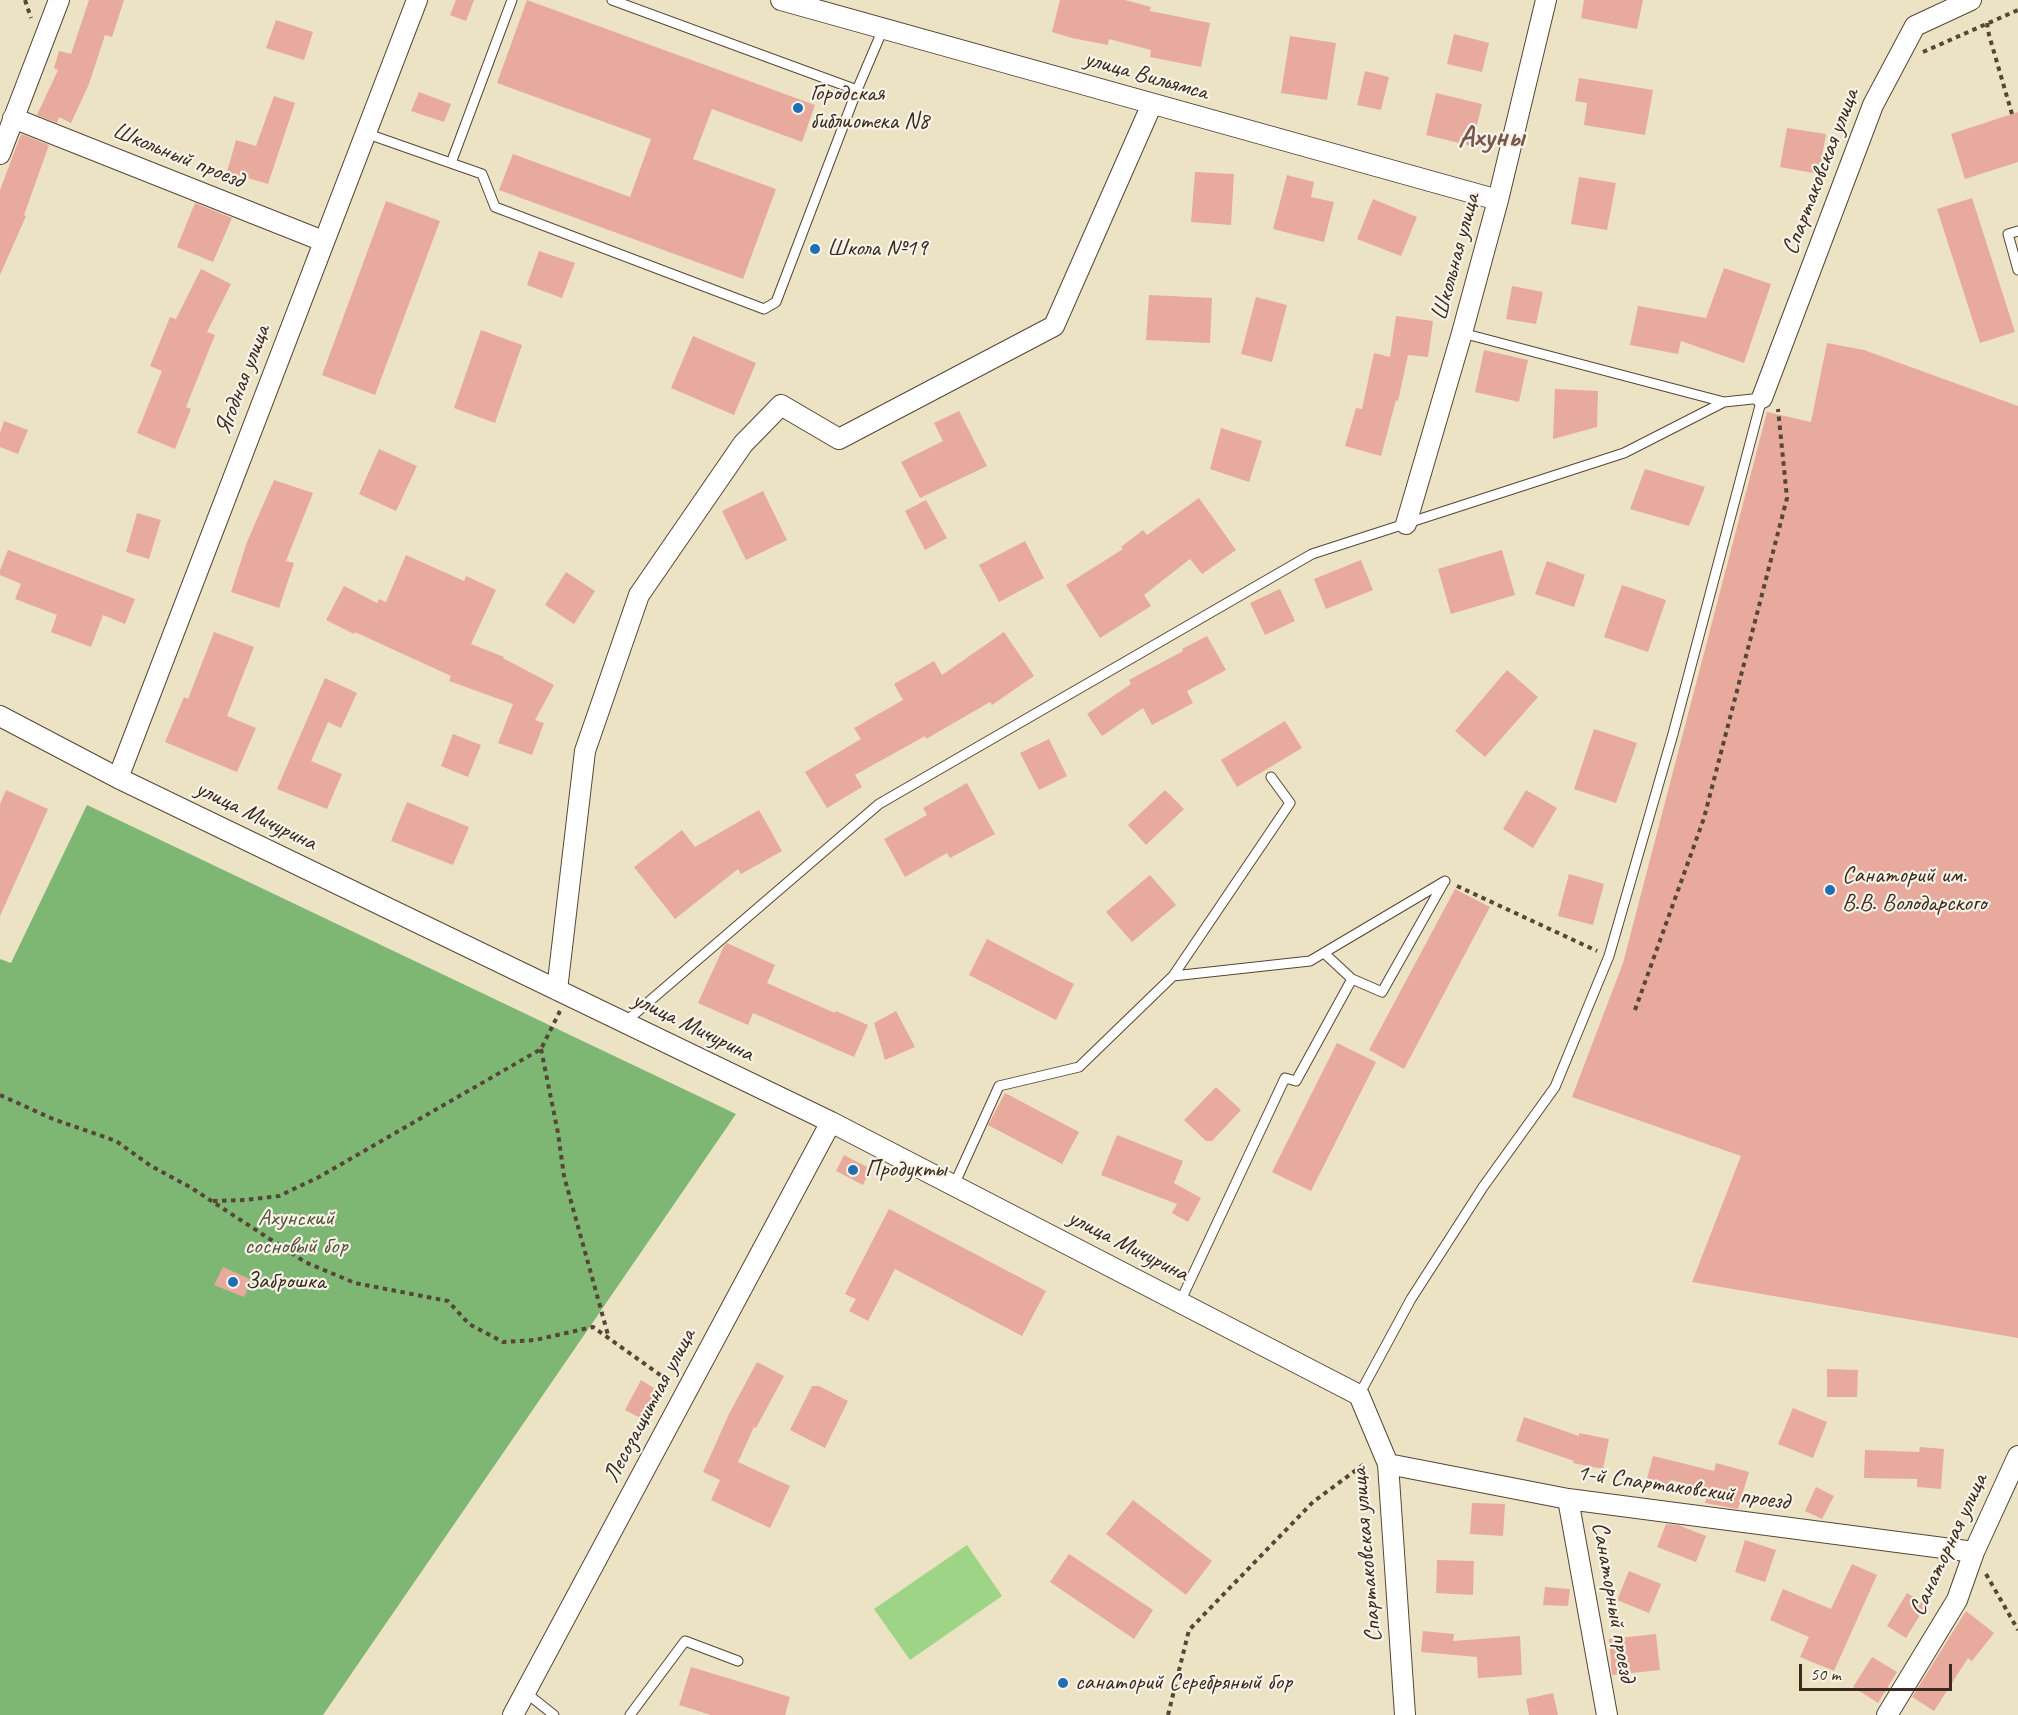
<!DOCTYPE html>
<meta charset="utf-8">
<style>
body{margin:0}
#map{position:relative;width:2018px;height:1715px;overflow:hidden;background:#ece3c4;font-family:Caveat,sans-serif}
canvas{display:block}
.scale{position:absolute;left:1799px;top:1664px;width:153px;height:27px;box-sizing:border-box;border:3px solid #3b2a1e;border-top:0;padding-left:8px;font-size:18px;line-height:21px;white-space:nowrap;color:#3b2a1e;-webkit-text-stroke:4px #f7f3e8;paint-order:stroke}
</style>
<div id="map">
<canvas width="2018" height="1715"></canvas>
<div class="scale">50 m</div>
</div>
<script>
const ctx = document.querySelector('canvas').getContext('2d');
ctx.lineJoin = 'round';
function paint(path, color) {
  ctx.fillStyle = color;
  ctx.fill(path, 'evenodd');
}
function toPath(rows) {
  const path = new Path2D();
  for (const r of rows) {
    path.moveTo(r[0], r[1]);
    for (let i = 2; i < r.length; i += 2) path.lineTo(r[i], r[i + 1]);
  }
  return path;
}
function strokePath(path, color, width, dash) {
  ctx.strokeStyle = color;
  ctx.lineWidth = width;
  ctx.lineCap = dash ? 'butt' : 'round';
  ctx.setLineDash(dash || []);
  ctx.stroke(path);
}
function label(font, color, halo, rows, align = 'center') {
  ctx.font = font + ' Caveat,sans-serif';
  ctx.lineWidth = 4.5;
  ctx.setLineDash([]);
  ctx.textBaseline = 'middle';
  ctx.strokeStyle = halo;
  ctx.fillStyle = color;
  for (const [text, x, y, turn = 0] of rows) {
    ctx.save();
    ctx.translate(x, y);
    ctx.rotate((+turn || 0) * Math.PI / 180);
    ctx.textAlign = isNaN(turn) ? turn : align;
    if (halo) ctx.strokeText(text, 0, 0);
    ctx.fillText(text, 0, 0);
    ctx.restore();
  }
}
paint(toPath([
 [967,1545,1002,1596,910,1660,874,1609]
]), '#9dd486');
paint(toPath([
 [87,805,736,1114,323,1715,0,1715,0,959,11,963]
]), '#7eb673');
paint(toPath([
 [89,0,124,0,112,37,105,35,89,84,71,123,59,117,57,123,37,115,58,70,54,68,59,51,71,54],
 [456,0,474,0,466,21,450,15],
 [527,0,815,105,802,142,712,109,693,159,776,189,743,279,499,190,513,154,630,197,651,139,497,83],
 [1060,0,1125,0,1151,7,1150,11,1210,23,1201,67,1150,57,1151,50,1109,39,1108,45,1072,38,1052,32],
 [1584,0,1643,0,1637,29,1581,18],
 [276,20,313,32,304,60,266,48],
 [1454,34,1489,43,1482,72,1447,64],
 [1290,36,1336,43,1327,100,1281,93],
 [1365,71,1389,77,1381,110,1357,105],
 [1579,78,1653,90,1645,135,1584,125,1587,103,1575,101],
 [419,92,451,104,444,122,411,111],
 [1436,93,1482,104,1472,146,1426,135],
 [274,96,295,103,268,184,227,172,236,140,256,146],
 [2018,112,2018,162,1965,179,1951,134],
 [1787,128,1826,134,1819,174,1780,167],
 [21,134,49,145,24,215,26,216,0,275,0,190],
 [1195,172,1234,174,1231,225,1191,222],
 [1287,175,1314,182,1311,197,1334,202,1324,242,1273,229],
 [1579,177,1616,183,1607,230,1571,224],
 [1972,198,2015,332,1980,343,1937,209],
 [1373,199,1417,217,1401,256,1357,239],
 [386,201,440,221,375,395,322,375],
 [195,203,232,218,213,262,177,247],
 [539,251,575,263,562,298,527,285],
 [1724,268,1771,284,1744,363,1681,341,1678,354,1630,345,1638,306,1706,318],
 [201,269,231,284,207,332,215,335,186,407,191,409,175,449,137,433,162,371,150,366,170,317,176,319],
 [1512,286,1543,292,1536,324,1506,319],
 [1149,295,1212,298,1210,343,1146,340],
 [1256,297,1287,305,1272,362,1241,354],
 [1396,316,1433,321,1428,357,1408,355,1398,401,1396,400,1381,456,1345,446,1356,408,1362,409,1374,353,1390,357],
 [481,330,522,345,495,423,454,408],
 [693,336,756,363,734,415,671,388],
 [1827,343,1864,350,2018,406,2018,1338,1692,1282,1741,1156,1572,1097,1623,963,1767,412,1811,422],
 [1484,350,1528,360,1519,402,1475,392],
 [1555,389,1598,391,1597,427,1553,439],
 [959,411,987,466,920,498,901,462,943,441,934,423],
 [4,421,28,430,18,454,0,447,0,433],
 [1221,428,1262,441,1249,482,1210,469],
 [379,449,417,466,396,511,359,494],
 [1645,469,1705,487,1689,526,1630,509],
 [274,480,313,493,286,561,294,563,279,608,231,592,247,542],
 [763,491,787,540,746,560,722,511],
 [1199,498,1236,550,1202,574,1190,559,1144,595,1151,606,1100,638,1066,585,1123,549,1121,547,1143,530,1147,535],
 [926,500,947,538,925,550,905,511],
 [137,513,161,520,149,559,126,552],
 [1025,541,1044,578,999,602,979,565],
 [8,550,135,599,125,624,103,615,91,647,51,632,57,615,15,599,21,584,0,575,0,570],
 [1502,550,1515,595,1451,614,1438,569],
 [406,555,464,581,466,576,496,590,471,644,504,657,503,658,554,685,535,720,544,723,532,755,498,743,513,704,449,681,451,676,355,632,354,634,326,620,344,586,377,603,379,599,386,602],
 [1361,560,1373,590,1326,609,1314,579],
 [1547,561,1585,575,1574,607,1535,594],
 [566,572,595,591,574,624,545,605],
 [1622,585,1666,600,1648,652,1604,637],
 [1280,589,1295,621,1265,635,1250,603],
 [214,632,254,647,227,716,256,728,237,772,165,742,184,697,188,699],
 [1004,632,1034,676,992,705,990,702,926,739,925,736,855,775,862,787,827,808,805,772,861,739,854,728,903,700,894,684,934,661,942,675],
 [1207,636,1226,670,1187,691,1193,703,1152,725,1143,708,1102,736,1087,714,1131,684,1129,680,1183,651,1182,649],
 [1507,670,1538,697,1485,757,1455,731],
 [325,678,357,693,341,728,328,722,311,761,342,774,327,809,277,789],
 [1285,721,1302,748,1237,787,1221,760],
 [1594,729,1637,743,1616,803,1574,789],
 [453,734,481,745,468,777,441,766],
 [1049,739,1067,776,1039,790,1020,753],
 [967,783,995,834,950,858,947,853,905,877,884,839,927,815,923,808],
 [6,790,48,809,0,916,0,804],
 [1165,790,1184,809,1146,845,1128,825],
 [1526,790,1557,808,1533,848,1503,829],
 [407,802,469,827,453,865,391,841],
 [759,810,782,851,741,874,738,869,675,919,634,867,682,830,695,847],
 [1569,874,1604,884,1593,925,1558,916],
 [1150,875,1176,905,1132,942,1106,912],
 [1455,889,1490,907,1404,1069,1369,1050],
 [987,939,1074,984,1056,1020,969,975],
 [727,943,775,965,767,983,835,1013,836,1011,868,1025,854,1057,753,1013,748,1025,698,1003,724,946],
 [896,1011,915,1047,885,1060,874,1023],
 [1337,1043,1376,1062,1311,1191,1272,1172],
 [1216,1087,1241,1110,1212,1141,1206,1141,1184,1120],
 [1005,1093,1079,1132,1062,1164,988,1125],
 [1117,1135,1183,1161,1174,1183,1201,1198,1188,1222,1172,1213,1177,1204,1101,1175],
 [844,1155,871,1169,863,1185,836,1171],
 [889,1209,1046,1291,1022,1336,895,1269,868,1321,849,1311,856,1299,845,1294],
 [223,1267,252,1280,244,1297,214,1285],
 [757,1362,784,1376,756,1428,754,1427,738,1462,790,1486,770,1528,711,1500,720,1480,703,1472,729,1414],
 [1827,1369,1858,1370,1857,1397,1827,1397],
 [641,1380,657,1390,642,1419,625,1410],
 [812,1386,819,1386,848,1401,825,1448,790,1430],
 [1793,1408,1827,1422,1813,1458,1778,1444],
 [1524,1417,1579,1436,1579,1433,1609,1439,1603,1469,1573,1463,1574,1461,1516,1441],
 [1920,1447,1944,1449,1941,1489,1917,1487,1917,1479,1864,1478,1865,1450,1919,1452],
 [1653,1456,1714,1471,1716,1463,1749,1472,1738,1509,1705,1503,1709,1490,1671,1480,1668,1492,1645,1486],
 [1816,1487,1834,1496,1822,1519,1805,1511],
 [1133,1500,1212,1561,1186,1595,1106,1534],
 [1472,1503,1505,1504,1503,1536,1470,1534],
 [1666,1524,1678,1525,1706,1536,1696,1562,1657,1547],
 [1745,1540,1776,1550,1765,1582,1735,1572],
 [1069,1554,1153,1610,1134,1639,1050,1582],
 [1437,1560,1474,1561,1473,1595,1436,1593],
 [1852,1564,1877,1575,1834,1671,1800,1657,1809,1637,1770,1620,1783,1589,1831,1609],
 [1629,1571,1661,1584,1649,1613,1617,1600],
 [1545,1587,1570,1589,1568,1606,1543,1605],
 [1907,1593,1926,1605,1906,1638,1887,1626],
 [1966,1611,1994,1633,1972,1661,1968,1658,1934,1711,1912,1697],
 [1423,1631,1454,1634,1453,1641,1520,1636,1522,1675,1478,1678,1477,1657,1421,1652],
 [1656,1634,1660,1670,1612,1675,1609,1639],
 [1872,1657,1897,1672,1878,1703,1853,1687],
 [691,1667,790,1697,785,1715,711,1715,679,1705],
 [1553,1693,1558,1715,1529,1715,1526,1699]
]), '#e8aa9d');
const service = toPath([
 [612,0,857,90,883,29],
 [365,133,482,174,495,207,764,309,776,302,857,90],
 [451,163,512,0],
 [2018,231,2008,234,2018,270],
 [1462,333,1724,402],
 [1324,953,1352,979],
 [1173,976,1290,803,1271,777],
 [624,1023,879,804,1312,554,1624,453,1724,402,1762,398,1673,734,1609,956,1555,1087,1483,1187,1411,1299,1359,1395],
 [954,1185,999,1086,1079,1067,1173,976,1310,961,1445,881],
 [1180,1302,1285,1078,1296,1081,1352,979,1382,992,1444,882],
 [525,1692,554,1715],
 [630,1715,685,1641,738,1661]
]);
const minor = toPath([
 [781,0,1498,200],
 [13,118,323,241],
 [0,154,59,0],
 [1762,398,1873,105,1915,26,1971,0],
 [1406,524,1462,333,1498,200,1546,0],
 [0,716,118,778,831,1122,1359,1395,1388,1464,1405,1715],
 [118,778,417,0],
 [557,990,585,751,639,595,743,444,781,405,839,439,1054,326,1152,104],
 [1388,1464,1568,1499,1974,1552],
 [1568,1499,1607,1715],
 [513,1715,831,1122],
 [1887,1715,1957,1600,1974,1552,2018,1456]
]);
strokePath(service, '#564637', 11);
strokePath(minor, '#564637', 22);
strokePath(toPath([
 [25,0,31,18],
 [1987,23,1989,35,2012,114],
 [1923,52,2018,10],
 [1457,886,1597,951],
 [1635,1010,1704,818,1787,498,1778,409],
 [541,1049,558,1133,564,1176,608,1335],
 [0,1095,53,1119,116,1141,151,1166,190,1187,305,1262,355,1283,448,1301,469,1324,503,1342,535,1340,593,1327,670,1382],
 [213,1201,245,1200,279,1196,319,1177,541,1049,560,1011],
 [1986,1574,2018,1630],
 [1168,1715,1189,1630,1313,1502,1367,1462]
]), '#564637', 4, [4.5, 4.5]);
strokePath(service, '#fff', 9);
strokePath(minor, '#fff', 20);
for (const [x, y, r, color] of [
 [798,108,6,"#1f6fb2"],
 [815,249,6,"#1f6fb2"],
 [1830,890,6,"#1f6fb2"],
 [853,1170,6,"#1f6fb2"],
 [233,1282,6,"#1f6fb2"],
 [1063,1683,6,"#1f6fb2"]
]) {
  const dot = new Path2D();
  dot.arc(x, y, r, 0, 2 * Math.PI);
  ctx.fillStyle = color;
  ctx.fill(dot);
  strokePath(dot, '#f7f3e8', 2);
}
label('24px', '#3b2a1e', '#f7f3e8', [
 ["улица Вильямса",1146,76,16],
 ["Школьный проезд",178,156,22],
 ["Спартаковская улица",1821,172,-69],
 ["Школьная улица",1456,257,-75],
 ["Ягодная улица",243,380,-69],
 ["улица Мичурина",256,816,26],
 ["улица Мичурина",693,1027,26],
 ["улица Мичурина",1128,1246,27],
 ["Лесозащитная улица",650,1406,-62],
 ["1-й Спартаковский проезд",1683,1488,8],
 ["Санаторная улица",1949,1545,-65],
 ["Спартаковская улица",1367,1555,-95],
 ["Санаторный проезд",1613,1602,80]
]);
label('24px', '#3b2a1e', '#f7f3e8', [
 ["Городская",810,94],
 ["библиотека N8",810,122],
 ["Школа №19",827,249],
 ["Санаторий им.",1842,876],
 ["В.В. Володарского",1842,904],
 ["Продукты",865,1170],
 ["Заброшка",245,1282],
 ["санаторий Серебряный бор",1075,1683]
], 'left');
label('24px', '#545438', '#f7f3e8', [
 ["Ахунский",296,1219],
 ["сосновый бор",296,1247]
]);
label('bold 30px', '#78574a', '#f7f3e8', [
 ["Ахуны",1491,138]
]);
</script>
